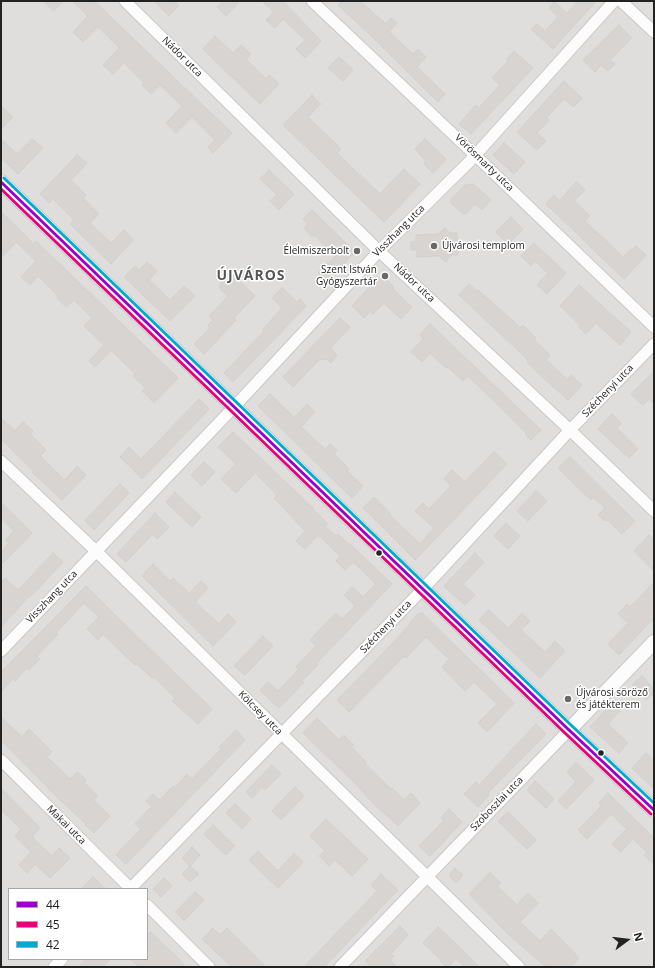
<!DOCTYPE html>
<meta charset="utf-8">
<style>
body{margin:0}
#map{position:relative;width:655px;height:968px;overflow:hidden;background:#f0eeeb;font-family:"Open Sans",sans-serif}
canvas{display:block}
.frame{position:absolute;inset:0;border:2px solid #222;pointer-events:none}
.legend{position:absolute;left:8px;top:888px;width:140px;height:72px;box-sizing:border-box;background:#fff;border:1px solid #a7a7a7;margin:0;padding:5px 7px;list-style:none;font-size:12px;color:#222}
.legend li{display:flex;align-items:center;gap:8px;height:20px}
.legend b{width:20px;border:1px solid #a7a7a7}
.north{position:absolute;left:607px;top:920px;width:40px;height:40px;-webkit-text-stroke:3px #fff;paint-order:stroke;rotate:75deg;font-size:11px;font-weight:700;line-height:16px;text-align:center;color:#222}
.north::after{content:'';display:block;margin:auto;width:14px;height:18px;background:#222;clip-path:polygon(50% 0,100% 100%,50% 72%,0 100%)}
</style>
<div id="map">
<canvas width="655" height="968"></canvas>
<div class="frame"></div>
<ul class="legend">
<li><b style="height:5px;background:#90c"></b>44</li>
<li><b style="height:5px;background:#e5007d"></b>45</li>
<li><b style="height:5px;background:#00a9ce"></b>42</li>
</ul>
<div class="north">N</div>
</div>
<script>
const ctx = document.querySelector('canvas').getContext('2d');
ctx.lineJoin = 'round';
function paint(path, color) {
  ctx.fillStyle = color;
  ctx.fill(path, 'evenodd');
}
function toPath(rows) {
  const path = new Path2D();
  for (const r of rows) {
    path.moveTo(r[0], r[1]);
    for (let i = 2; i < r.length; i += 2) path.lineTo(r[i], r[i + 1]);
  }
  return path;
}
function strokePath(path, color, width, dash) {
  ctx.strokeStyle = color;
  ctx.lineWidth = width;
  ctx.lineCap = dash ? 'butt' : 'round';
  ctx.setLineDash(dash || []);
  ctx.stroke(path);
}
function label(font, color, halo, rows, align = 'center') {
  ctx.font = font + ' "Open Sans",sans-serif';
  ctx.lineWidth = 3;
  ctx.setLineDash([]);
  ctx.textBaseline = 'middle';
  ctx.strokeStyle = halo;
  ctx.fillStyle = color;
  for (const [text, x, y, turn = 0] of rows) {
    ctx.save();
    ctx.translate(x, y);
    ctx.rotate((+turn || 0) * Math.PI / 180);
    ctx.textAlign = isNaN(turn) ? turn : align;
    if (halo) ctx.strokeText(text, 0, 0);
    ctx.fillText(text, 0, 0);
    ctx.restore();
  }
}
paint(toPath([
 [1,1,654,1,654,967,1,967],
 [9,889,147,889,147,959,9,959]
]), '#dfdedc');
const building = toPath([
 [43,1,63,1,54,11,43,1],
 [72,1,94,1,232,133,213,153,208,147,215,140,192,117,176,133,166,123,182,106,160,85,151,94,142,85,144,83,124,63,113,74,103,65,119,48,98,27,83,42,73,32,88,16,72,1],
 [154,1,174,1,179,5,169,16,154,1],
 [223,1,240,1,226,16,217,7,223,1],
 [262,1,283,1,321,41,305,58,296,49,305,40,283,19,275,28,266,20,274,12,262,1],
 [342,1,360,1,386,24,391,18,397,23,389,32,413,54,418,49,426,57,417,67,445,94,438,102,367,32,338,5,342,1],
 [578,1,596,1,553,49,531,29,537,24,545,31,558,17,549,8,554,2,567,13,578,1],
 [619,25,632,38,610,60,615,64,608,71,601,65,595,72,583,60,619,25],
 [215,36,233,53,241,45,251,54,246,59,266,79,269,75,279,84,260,104,203,49,215,36],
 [514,51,533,68,471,134,459,124,476,105,479,108,500,85,492,78,508,61,507,59,514,51],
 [339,57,353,70,343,81,328,68,339,57],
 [564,81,582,98,574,107,564,99,547,117,549,120,537,133,546,141,537,150,517,132,564,81],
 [312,95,321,104,308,117,341,149,337,153,380,194,404,169,420,184,384,222,283,125,312,95],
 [1,106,13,117,1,129,1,106],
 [1,139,17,154,32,139,43,148,18,174,1,158,1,139],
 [425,139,446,159,433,173,424,164,426,161,415,149,425,139],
 [504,143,525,162,514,174,493,155,504,143],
 [77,155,87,163,71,180,86,195,83,198,99,214,90,223,111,243,124,230,133,240,111,264,70,224,74,220,53,199,49,203,40,194,77,155],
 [269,170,294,194,279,210,270,201,277,194,260,179,269,170],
 [576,182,585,190,574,201,590,216,585,221,623,257,631,249,632,250,636,246,646,255,624,279,546,204,554,195,559,201,576,182],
 [473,184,491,200,482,210,475,204,466,214,463,214,451,203,451,200,465,185,473,184],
 [312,210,355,252,327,282,318,273,335,256,314,235,312,237,304,228,308,224,303,219,312,210],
 [1,212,34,244,36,241,178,378,154,403,142,391,145,388,133,376,135,374,111,350,95,367,89,361,104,345,84,326,92,318,74,300,66,307,57,298,58,296,38,276,30,285,21,277,36,261,16,242,1,258,1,212],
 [511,217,523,229,508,244,496,232,511,217],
 [445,228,450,233,457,233,458,255,451,255,446,262,439,256,417,257,417,250,411,250,411,242,416,242,416,235,438,234,445,228],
 [534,243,566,273,547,294,537,285,548,273,535,261,531,266,521,256,534,243],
 [147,262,157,271,149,280,170,300,184,286,195,296,170,321,124,277,135,266,139,270,147,262],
 [234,275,255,296,234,318,236,320,204,354,194,344,210,328,208,326,213,320,209,316,228,296,220,289,220,284,223,280,229,280,234,275],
 [385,278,394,287,392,288,412,307,401,319,384,303,373,314,370,311,364,318,352,306,376,280,385,278],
 [469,284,477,291,478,290,521,328,523,325,536,338,534,340,550,355,546,360,568,380,571,375,582,385,568,400,540,375,527,362,528,360,459,295,469,284],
 [579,285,631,332,620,345,596,323,586,334,579,327,580,325,560,306,579,285],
 [282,288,297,302,300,299,306,306,233,382,224,373,264,331,263,329,282,308,272,298,282,288],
 [340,318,350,327,330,348,337,355,331,363,327,359,319,360,293,387,283,377,340,318],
 [430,324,541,430,531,440,525,434,526,433,504,411,468,376,463,381,448,367,446,368,430,353,422,362,411,352,423,339,420,335,430,324],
 [654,371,654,404,649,399,643,405,631,394,654,371],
 [270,394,294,417,307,404,315,412,301,427,325,449,330,444,337,450,334,454,349,469,347,471,363,486,352,498,258,406,270,394],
 [199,399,209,409,142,479,120,457,129,447,141,459,199,399],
 [612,414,621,423,617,428,638,449,629,458,598,429,612,414],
 [1,418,15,431,23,422,33,431,30,434,46,450,40,456,65,480,77,466,86,475,62,500,32,472,34,471,1,439,1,418],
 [233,432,314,509,313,509,328,524,325,526,336,536,338,534,351,546,351,545,392,584,316,664,318,665,302,681,304,682,279,708,260,690,268,682,278,691,299,669,296,667,316,646,310,640,336,613,342,619,355,606,344,595,352,587,363,597,376,584,353,562,345,570,336,561,340,556,318,535,305,549,296,541,305,531,274,498,277,495,255,473,236,493,221,479,236,464,218,447,233,432],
 [494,452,507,464,415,560,363,508,374,497,390,513,389,514,420,544,434,528,415,511,423,503,429,509,451,486,444,479,452,470,465,482,494,452],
 [570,457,635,521,622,534,607,520,605,521,598,515,605,508,593,497,591,500,558,468,570,457],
 [204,462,215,472,202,486,191,475,204,462],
 [120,484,129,493,94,530,85,520,120,484],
 [536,491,547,501,528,521,517,511,536,491],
 [175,492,201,517,192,527,166,502,175,492],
 [1,502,32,533,1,565,1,552,9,543,5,540,14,531,1,518,1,502],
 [155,513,169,527,157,539,153,534,126,562,117,554,155,513],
 [506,523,520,536,508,549,494,536,506,523],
 [649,535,654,540,654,571,634,551,649,535],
 [53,553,63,562,30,597,29,596,1,627,1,583,5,578,18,590,53,553],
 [475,553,484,562,463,584,475,595,465,605,444,586,475,553],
 [153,564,170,581,173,578,189,593,201,581,208,588,195,602,219,624,228,614,236,622,213,646,142,576,153,564],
 [654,582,654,618,619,655,608,644,628,623,618,614,627,604,630,607,654,582],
 [86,586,118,618,212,709,198,724,172,701,175,698,154,677,152,678,137,664,135,665,103,634,98,640,87,629,99,617,84,603,56,633,58,634,37,656,40,659,29,670,27,668,15,681,13,679,1,692,1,672,86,586],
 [489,610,508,628,522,613,530,621,521,630,545,652,555,641,565,651,540,678,479,620,489,610],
 [422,613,514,703,487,732,478,723,497,704,474,682,465,691,442,667,449,659,426,637,406,658,404,656,349,712,337,700,392,644,411,623,410,622,418,614,422,613],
 [263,636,273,646,245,675,234,666,263,636],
 [642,676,654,689,654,693,646,700,632,685,642,676],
 [615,700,623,707,608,724,628,743,619,753,590,727,615,700],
 [1,717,22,737,29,729,52,752,47,757,70,779,77,772,86,780,84,783,98,796,93,800,110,816,94,833,85,825,86,824,55,795,1,740,1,717],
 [317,718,339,740,344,735,354,745,351,747,367,763,365,764,391,789,392,788,404,800,411,793,420,803,398,826,369,799,356,784,303,733,317,718],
 [536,724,546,734,488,793,489,795,478,807,464,794,476,782,479,785,536,724],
 [236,730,245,740,126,864,116,855,141,829,135,824,152,806,146,801,153,794,159,800,173,786,175,788,187,774,192,779,221,749,219,747,236,730],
 [646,753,654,761,654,789,632,768,646,753],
 [576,763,594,780,566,809,558,801,576,782,567,772,576,763],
 [272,765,281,774,265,790,262,787,252,798,246,792,272,765],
 [535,781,554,799,546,808,527,790,535,781],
 [295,787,304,796,281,820,272,811,295,787],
 [1,788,40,828,32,837,52,856,59,848,70,858,50,878,35,864,27,873,19,865,31,852,15,836,21,829,1,810,1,788],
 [608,793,654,838,654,864,644,855,647,852,633,839,621,852,612,844,627,829,611,814,587,839,578,830,601,806,599,803,608,793],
 [235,804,251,819,242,829,226,813,235,804],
 [449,809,462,822,430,856,419,846,444,820,441,818,449,809],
 [508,812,536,840,527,849,498,821,508,812],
 [326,819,368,859,352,876,335,860,329,866,319,856,325,850,310,836,326,819],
 [213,825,235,846,226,855,204,834,213,825],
 [192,847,200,855,190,866,182,858,192,847],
 [258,851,278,871,294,853,303,862,278,888,249,860,258,851],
 [190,866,199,874,190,882,182,874,190,866],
 [455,868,463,875,456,883,449,875,455,868],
 [490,873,501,883,497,886,517,905,528,893,538,903,520,922,540,941,551,929,579,958,571,967,546,967,508,934,469,894,490,873],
 [381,874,398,890,324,967,304,967,377,891,371,885,381,874],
 [93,877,106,889,81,889,93,877],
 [164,878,172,886,161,897,153,889,164,878],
 [195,892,204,900,184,921,175,912,195,892],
 [400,926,408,935,391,954,394,956,390,960,397,967,372,967,365,961,400,926],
 [438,927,452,940,479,967,465,967,456,959,448,967,446,967,440,961,441,960,423,943,438,927],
 [213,928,220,935,227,928,266,967,232,967,202,939,213,928],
 [151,932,180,960,180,961,186,967,139,967,130,959,147,959,147,936,151,932],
 [86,959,111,959,103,967,79,967,86,959]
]);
paint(building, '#d7d4d2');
strokePath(building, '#d3d0cc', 1);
const minor = toPath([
 [125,1,379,251,570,430,654,511],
 [312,1,475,155,654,327],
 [621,1,654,32],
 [1,461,96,551,519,967],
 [1,651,234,407,379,251,470,161,614,1],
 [1,760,131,889],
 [130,889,423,589,570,430,654,344],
 [147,905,209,967],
 [54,967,62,959],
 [340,967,569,730]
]);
const tertiary = toPath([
 [1,182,569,730,654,810],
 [569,730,654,642]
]);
strokePath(minor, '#c9c8c7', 13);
strokePath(tertiary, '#c9c8c7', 16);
strokePath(minor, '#fdfcfc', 11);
strokePath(tertiary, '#fdfcfc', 14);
strokePath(toPath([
 [1,182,569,730,654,810]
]), '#90c', 3);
strokePath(toPath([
 [1,189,566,734,651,814]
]), '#e5007d', 3);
strokePath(toPath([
 [4,178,572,726,654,803]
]), '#00a9ce', 3);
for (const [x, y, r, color] of [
 [434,246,4,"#6a6968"],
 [357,251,4,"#6a6968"],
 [385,276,4,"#6a6968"],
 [379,553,3.5,"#222"],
 [568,699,4,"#6a6968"],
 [601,753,3.5,"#222"]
]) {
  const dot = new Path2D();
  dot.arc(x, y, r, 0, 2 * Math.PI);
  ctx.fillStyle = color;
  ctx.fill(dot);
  strokePath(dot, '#fff', 1.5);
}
label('10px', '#222', '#fff', [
 ["Nádor utca",182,57,45],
 ["Vörösmarty utca",484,163,44],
 ["Visszhang utca",399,231,-45],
 ["Nádor utca",414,283,43],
 ["Széchenyi utca",608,391,-46],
 ["Visszhang utca",52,597,-46],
 ["Széchenyi utca",386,627,-46],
 ["Kölcsey utca",260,713,45],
 ["Szoboszlai utca",497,804,-46],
 ["Makai utca",66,825,45]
]);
label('10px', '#222', '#fff', [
 ["Újvárosi templom",442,246],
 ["Élelmiszerbolt",349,251,"right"],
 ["Szent István",377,270,"right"],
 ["Gyógyszertár",377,282,"right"],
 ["Újvárosi söröző",576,693],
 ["és játékterem",576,705]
], 'left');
ctx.letterSpacing = '1px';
label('bold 14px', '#555', '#fff', [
 ["ÚJVÁROS",251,276]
]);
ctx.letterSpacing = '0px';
</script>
